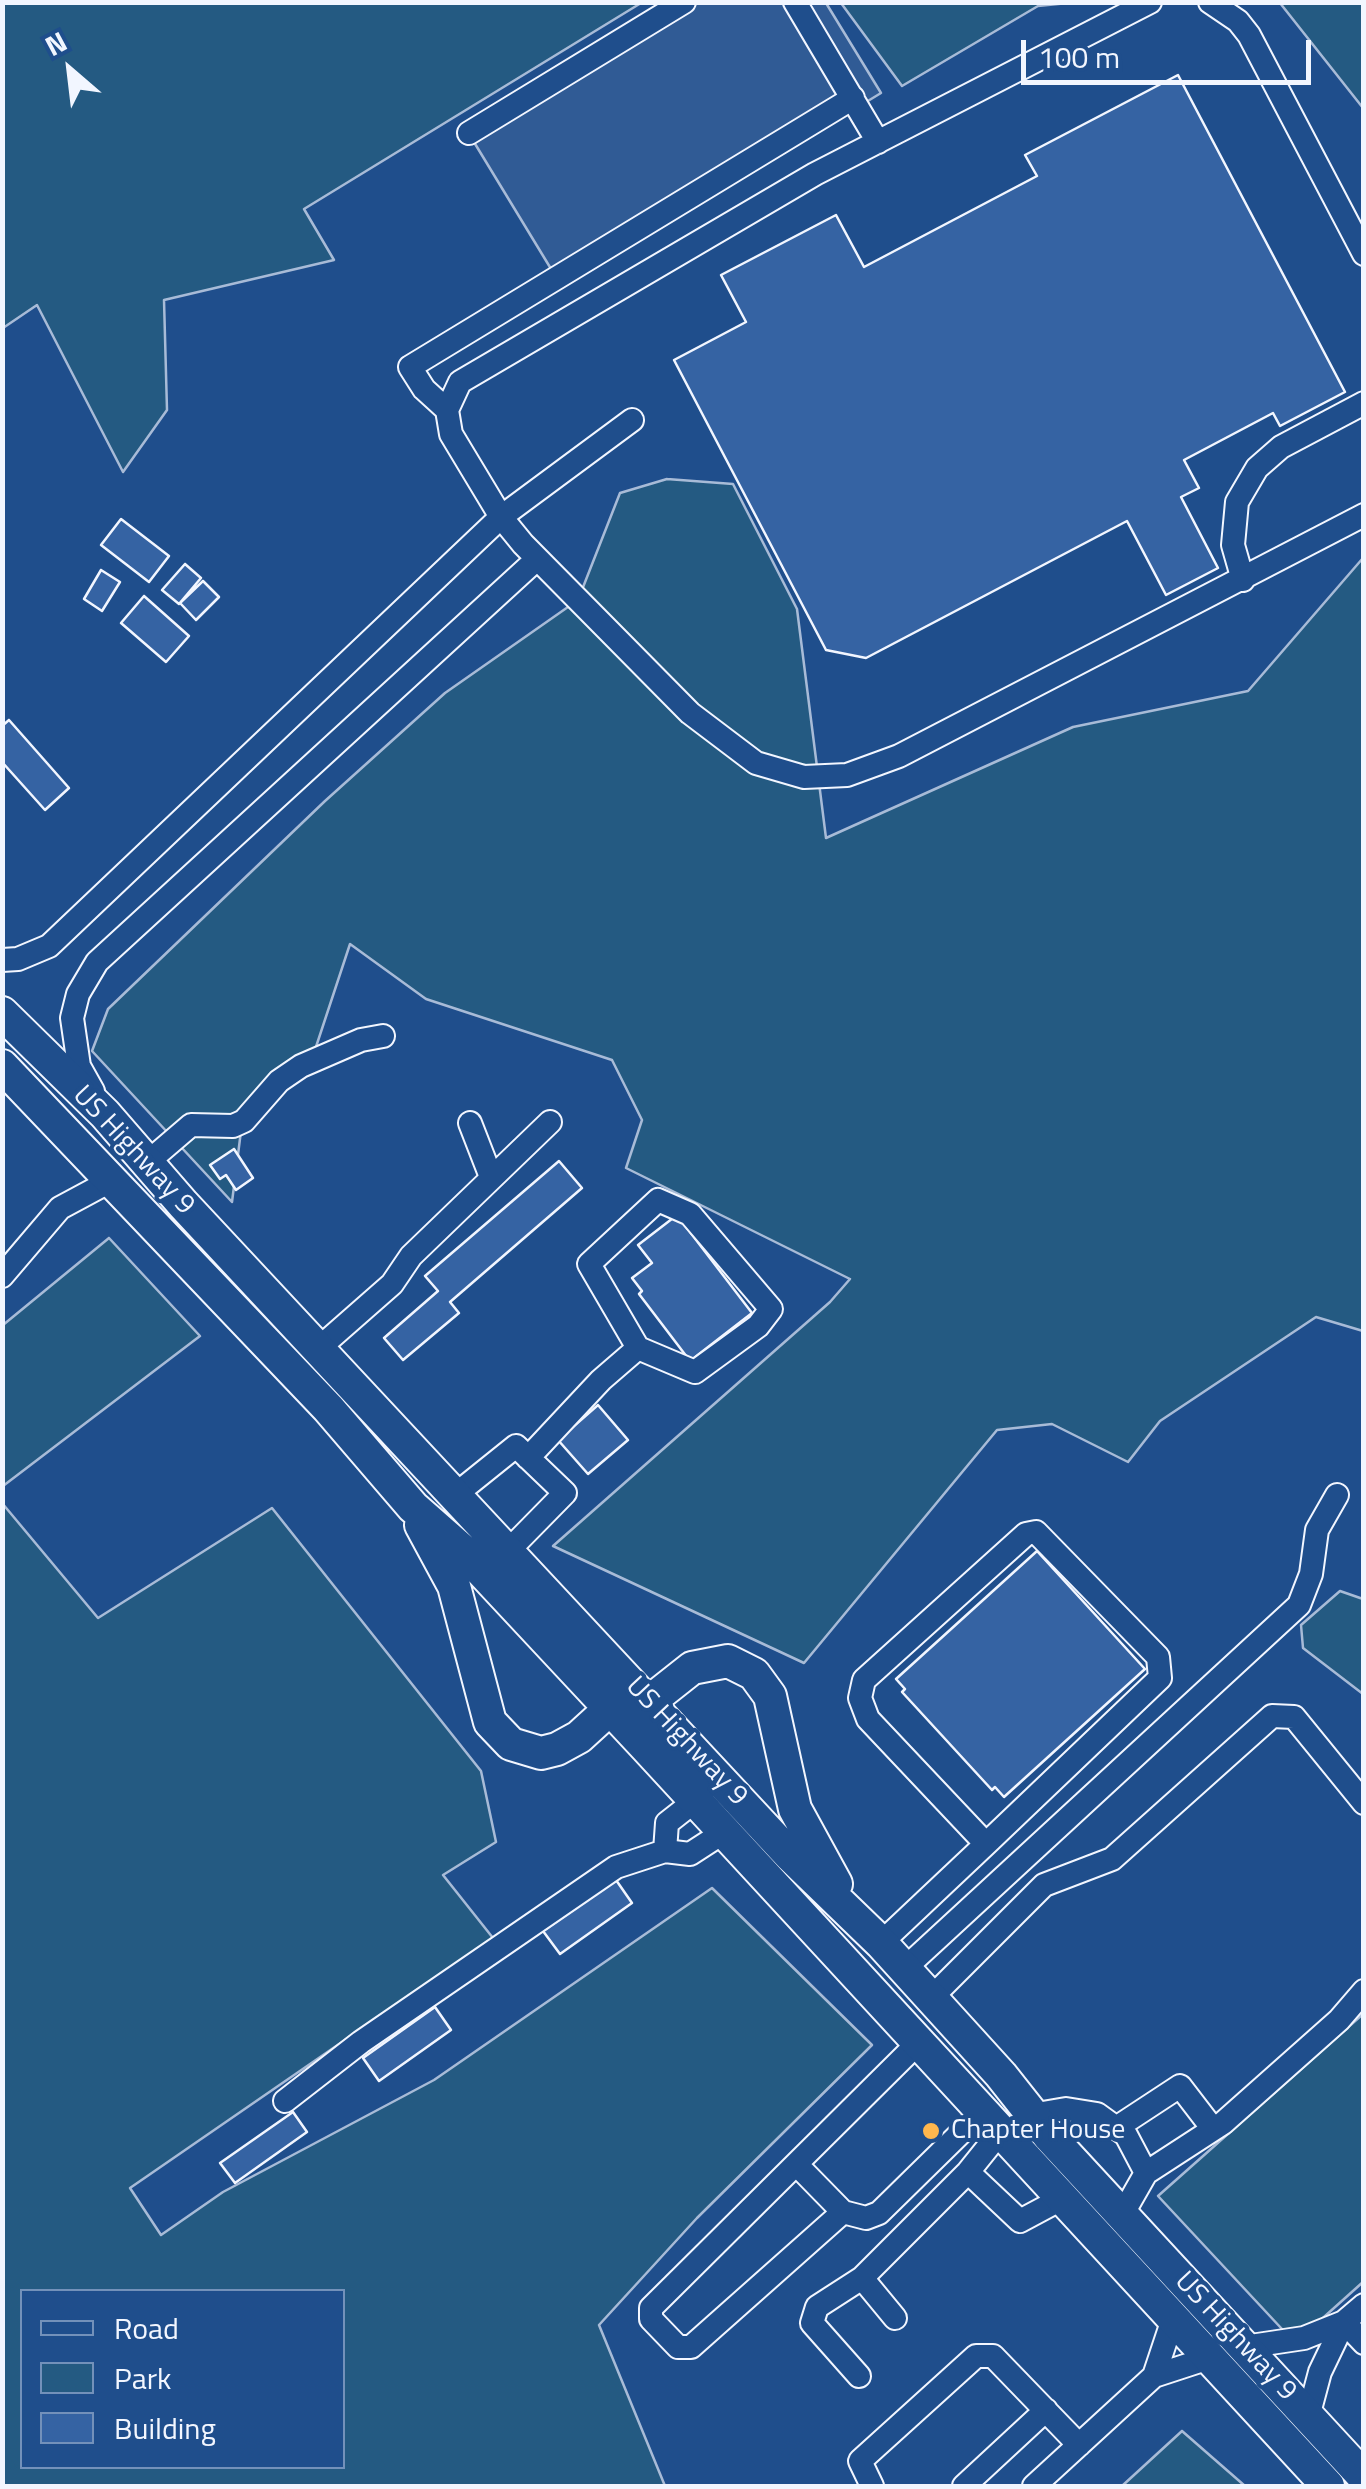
<!DOCTYPE html>
<style>
body{margin:0}
#map{position:relative;width:1366px;height:2489px;overflow:hidden;background:#1f4e8c;font-family:"Titillium Web",sans-serif}
canvas{display:block}
.frame{position:absolute;inset:0;border:5px solid #f2f6ff;pointer-events:none}
.legend{position:absolute;left:20px;top:2289px;width:325px;height:180px;box-sizing:border-box;background:#1f4e8c;border:2px solid #7391ba;margin:0;padding:12px 18px;list-style:none;font-size:30px;color:#f2f6ff}
.legend li{display:flex;align-items:center;gap:20px;height:50px}
.legend b{width:50px;border:2px solid #7391ba}
.north{position:absolute;left:20px;top:20px;width:100px;height:100px;-webkit-text-stroke:8px #1f4e8c;paint-order:stroke;rotate:332deg;font-size:28px;font-weight:700;line-height:40px;text-align:center;color:#f2f6ff}
.north::after{content:'';display:block;margin:auto;width:35px;height:45px;background:#f2f6ff;clip-path:polygon(50% 0,100% 100%,50% 72%,0 100%)}
.scale{position:absolute;left:1021px;top:40px;width:290px;height:45px;box-sizing:border-box;border:5px solid #f2f6ff;border-top:0;padding-left:12px;font-size:30px;line-height:35px;white-space:nowrap;color:#f2f6ff;-webkit-text-stroke:8px #1f4e8c;paint-order:stroke}
</style>
<div id="map">
<canvas width="1366" height="2489"></canvas>
<div class="frame"></div>
<ul class="legend">
<li><b style="height:12px;background:#1f4e8c"></b>Road</li>
<li><b style="height:28px;background:#245a82"></b>Park</li>
<li><b style="height:28px;background:#3563a3"></b>Building</li>
</ul>
<div class="north">N</div>
<div class="scale">100 m</div>
</div>
<script>
const ctx = document.querySelector('canvas').getContext('2d');
ctx.lineJoin = 'round';
function paint(path, color) {
  ctx.fillStyle = color;
  ctx.fill(path, 'evenodd');
}
function toPath(rows) {
  const path = new Path2D();
  for (const r of rows) {
    path.moveTo(r[0], r[1]);
    for (let i = 2; i < r.length; i += 2) path.lineTo(r[i], r[i + 1]);
  }
  return path;
}
function strokePath(path, color, width, dash) {
  ctx.strokeStyle = color;
  ctx.lineWidth = width;
  ctx.lineCap = dash ? 'butt' : 'round';
  ctx.setLineDash(dash || []);
  ctx.stroke(path);
}
function label(font, color, halo, rows, align = 'center') {
  ctx.font = font + ' "Titillium Web",sans-serif';
  ctx.lineWidth = 8;
  ctx.setLineDash([]);
  ctx.textBaseline = 'middle';
  ctx.strokeStyle = halo;
  ctx.fillStyle = color;
  for (const [text, x, y, turn = 0] of rows) {
    ctx.save();
    ctx.translate(x, y);
    ctx.rotate((+turn || 0) * Math.PI / 180);
    ctx.textAlign = isNaN(turn) ? turn : align;
    if (halo) ctx.strokeText(text, 0, 0);
    ctx.fillText(text, 0, 0);
    ctx.restore();
  }
}
const green = toPath([
 [3,2,641,2,641,3,304,209,334,260,164,300,167,410,123,472,37,305,3,328,3,2],
 [841,3,1068,3,1038,6,902,86,841,3],
 [1280,3,1363,3,1363,108,1280,3],
 [667,479,733,484,797,609,826,838,1073,727,1248,691,1363,558,1363,1331,1316,1317,1160,1421,1128,1462,1052,1424,997,1430,804,1663,553,1546,830,1302,850,1279,626,1168,642,1120,612,1060,426,999,350,944,310,1065,242,1123,232,1202,92,1051,108,1009,325,801,445,693,578,600,620,493,667,479],
 [109,1238,200,1336,3,1486,3,1325,109,1238],
 [2,1503,98,1618,272,1508,481,1771,496,1842,443,1875,493,1938,130,2188,161,2235,223,2192,434,2080,712,1888,872,2045,697,2218,599,2325,665,2486,3,2486,2,1503],
 [22,2292,342,2292,342,2466,22,2466,22,2292],
 [1340,1591,1363,1599,1363,1694,1303,1648,1301,1625,1340,1591],
 [1363,2014,1363,2282,1295,2343,1158,2196,1363,2014],
 [1182,2431,1245,2486,1122,2486,1182,2431]
]);
paint(green, '#245a82');
strokePath(green, '#a8bbd7', 2.5);
const parking = toPath([
 [663,3,826,3,881,93,562,287,463,124,663,3]
]);
paint(parking, '#305b95');
strokePath(parking, '#a8bbd7', 2.5);
const building = toPath([
 [1178,75,1345,392,1280,426,1273,413,1184,460,1199,488,1181,497,1218,568,1166,595,1127,521,866,658,826,650,674,360,746,322,721,275,836,215,864,267,1037,176,1025,155,1178,75],
 [121,519,169,556,149,582,101,545,121,519],
 [185,564,201,578,179,604,162,590,185,564],
 [101,570,120,582,102,611,84,599,101,570],
 [203,581,219,597,196,620,180,603,203,581],
 [144,596,189,636,166,662,121,623,144,596],
 [9,720,69,788,45,810,2,762,2,726,9,720],
 [234,1149,253,1178,236,1190,226,1175,220,1179,210,1165,234,1149],
 [559,1161,582,1188,450,1302,459,1313,403,1360,384,1338,438,1291,425,1276,559,1161],
 [677,1215,752,1313,690,1361,639,1294,642,1291,632,1278,652,1263,638,1245,677,1215],
 [598,1405,628,1440,588,1474,558,1440,598,1405],
 [1037,1551,1145,1669,1004,1797,995,1787,992,1790,902,1692,905,1689,896,1679,1037,1551],
 [616,1880,632,1903,560,1954,543,1931,616,1880],
 [435,2007,451,2030,379,2081,363,2058,435,2007],
 [293,2112,307,2132,235,2183,220,2163,293,2112]
]);
paint(building, '#3563a3');
strokePath(building, '#f2f6ff', 2.5);
const minor = toPath([
 [795,2,878,142],
 [1150,2,815,174,460,382,447,410,451,434,501,517,523,544,690,713,756,763,804,777,847,775,899,756,1364,515],
 [1210,2,1238,21,1249,35,1364,254],
 [469,133,684,2],
 [447,410,424,389,410,367,853,98],
 [1243,580,1233,545,1237,502,1257,468,1281,447,1364,403],
 [2,960,18,959,49,946,501,517,632,420],
 [93,1091,79,1066,72,1018,78,994,97,962,537,559],
 [470,1123,491,1177],
 [149,1161,191,1125,233,1126,244,1121,279,1081,301,1066,361,1040,383,1036],
 [2,1276,60,1208,114,1179],
 [318,1349,392,1284,411,1256,550,1122],
 [528,1458,601,1380,638,1348,589,1264,658,1200,690,1214,771,1309,758,1326,695,1372,638,1348],
 [455,1495,516,1446,565,1493,508,1551],
 [695,1801,667,1823,665,1851,690,1854,724,1832],
 [881,1943,986,1844,1160,1678,1158,1657,1036,1532,1026,1534,864,1680,860,1698,868,1719,986,1844],
 [903,1970,1299,1605,1311,1574,1317,1530,1337,1495],
 [930,1999,1044,1885,1112,1859,1272,1716,1294,1717,1364,1803],
 [919,2042,651,2308,651,2319,678,2347,691,2347,843,2212,866,2218,879,2213,983,2111],
 [285,2101,361,2042,616,1867,665,1851],
 [1031,2115,1066,2109,1097,2114,1126,2135,1146,2173,1122,2215],
 [1116,2128,1180,2086,1213,2129],
 [798,2166,843,2212],
 [968,2172,1020,2221,1063,2198],
 [1146,2173,1223,2123,1339,2020,1364,1991],
 [862,2278,895,2318],
 [1364,2305,1344,2322,1364,2343],
 [1173,2319,1154,2376,1209,2358],
 [1244,2347,1304,2338,1344,2322,1320,2372,1308,2417],
 [859,2376,812,2323,817,2307,862,2278,968,2172,1001,2131],
 [872,2486,860,2461,976,2356,993,2356,1079,2445],
 [964,2486,1046,2410],
 [1034,2486,1154,2376]
]);
const highway = toPath([
 [2,1013,105,1114,183,1204,791,1856,881,1943,1001,2075,1050,2137,1364,2477],
 [2,1066,328,1408,413,1507,462,1550,646,1747,1328,2486],
 [421,1525,454,1586,490,1722,511,1744,541,1753,557,1749,579,1737,625,1695],
 [645,1723,649,1702,692,1668,728,1661,754,1674,770,1696,795,1809,836,1884]
]);
strokePath(minor, '#f2f6ff', 26);
strokePath(highway, '#f2f6ff', 36);
strokePath(minor, '#1f4e8c', 22);
strokePath(highway, '#1f4e8c', 32);
for (const [x, y, r, color] of [
 [931,2131,10,"#ffb74d"]
]) {
  const dot = new Path2D();
  dot.arc(x, y, r, 0, 2 * Math.PI);
  ctx.fillStyle = color;
  ctx.fill(dot);
  strokePath(dot, '#1f4e8c', 4);
}
label('28px', '#f2f6ff', '#1f4e8c', [
 ["US Highway 9",133,1151,47],
 ["US Highway 9",686,1742,47],
 ["US Highway 9",1235,2337,47]
]);
label('28px', '#f2f6ff', '#1f4e8c', [
 ["Chapter House",951,2131]
], 'left');
</script>
